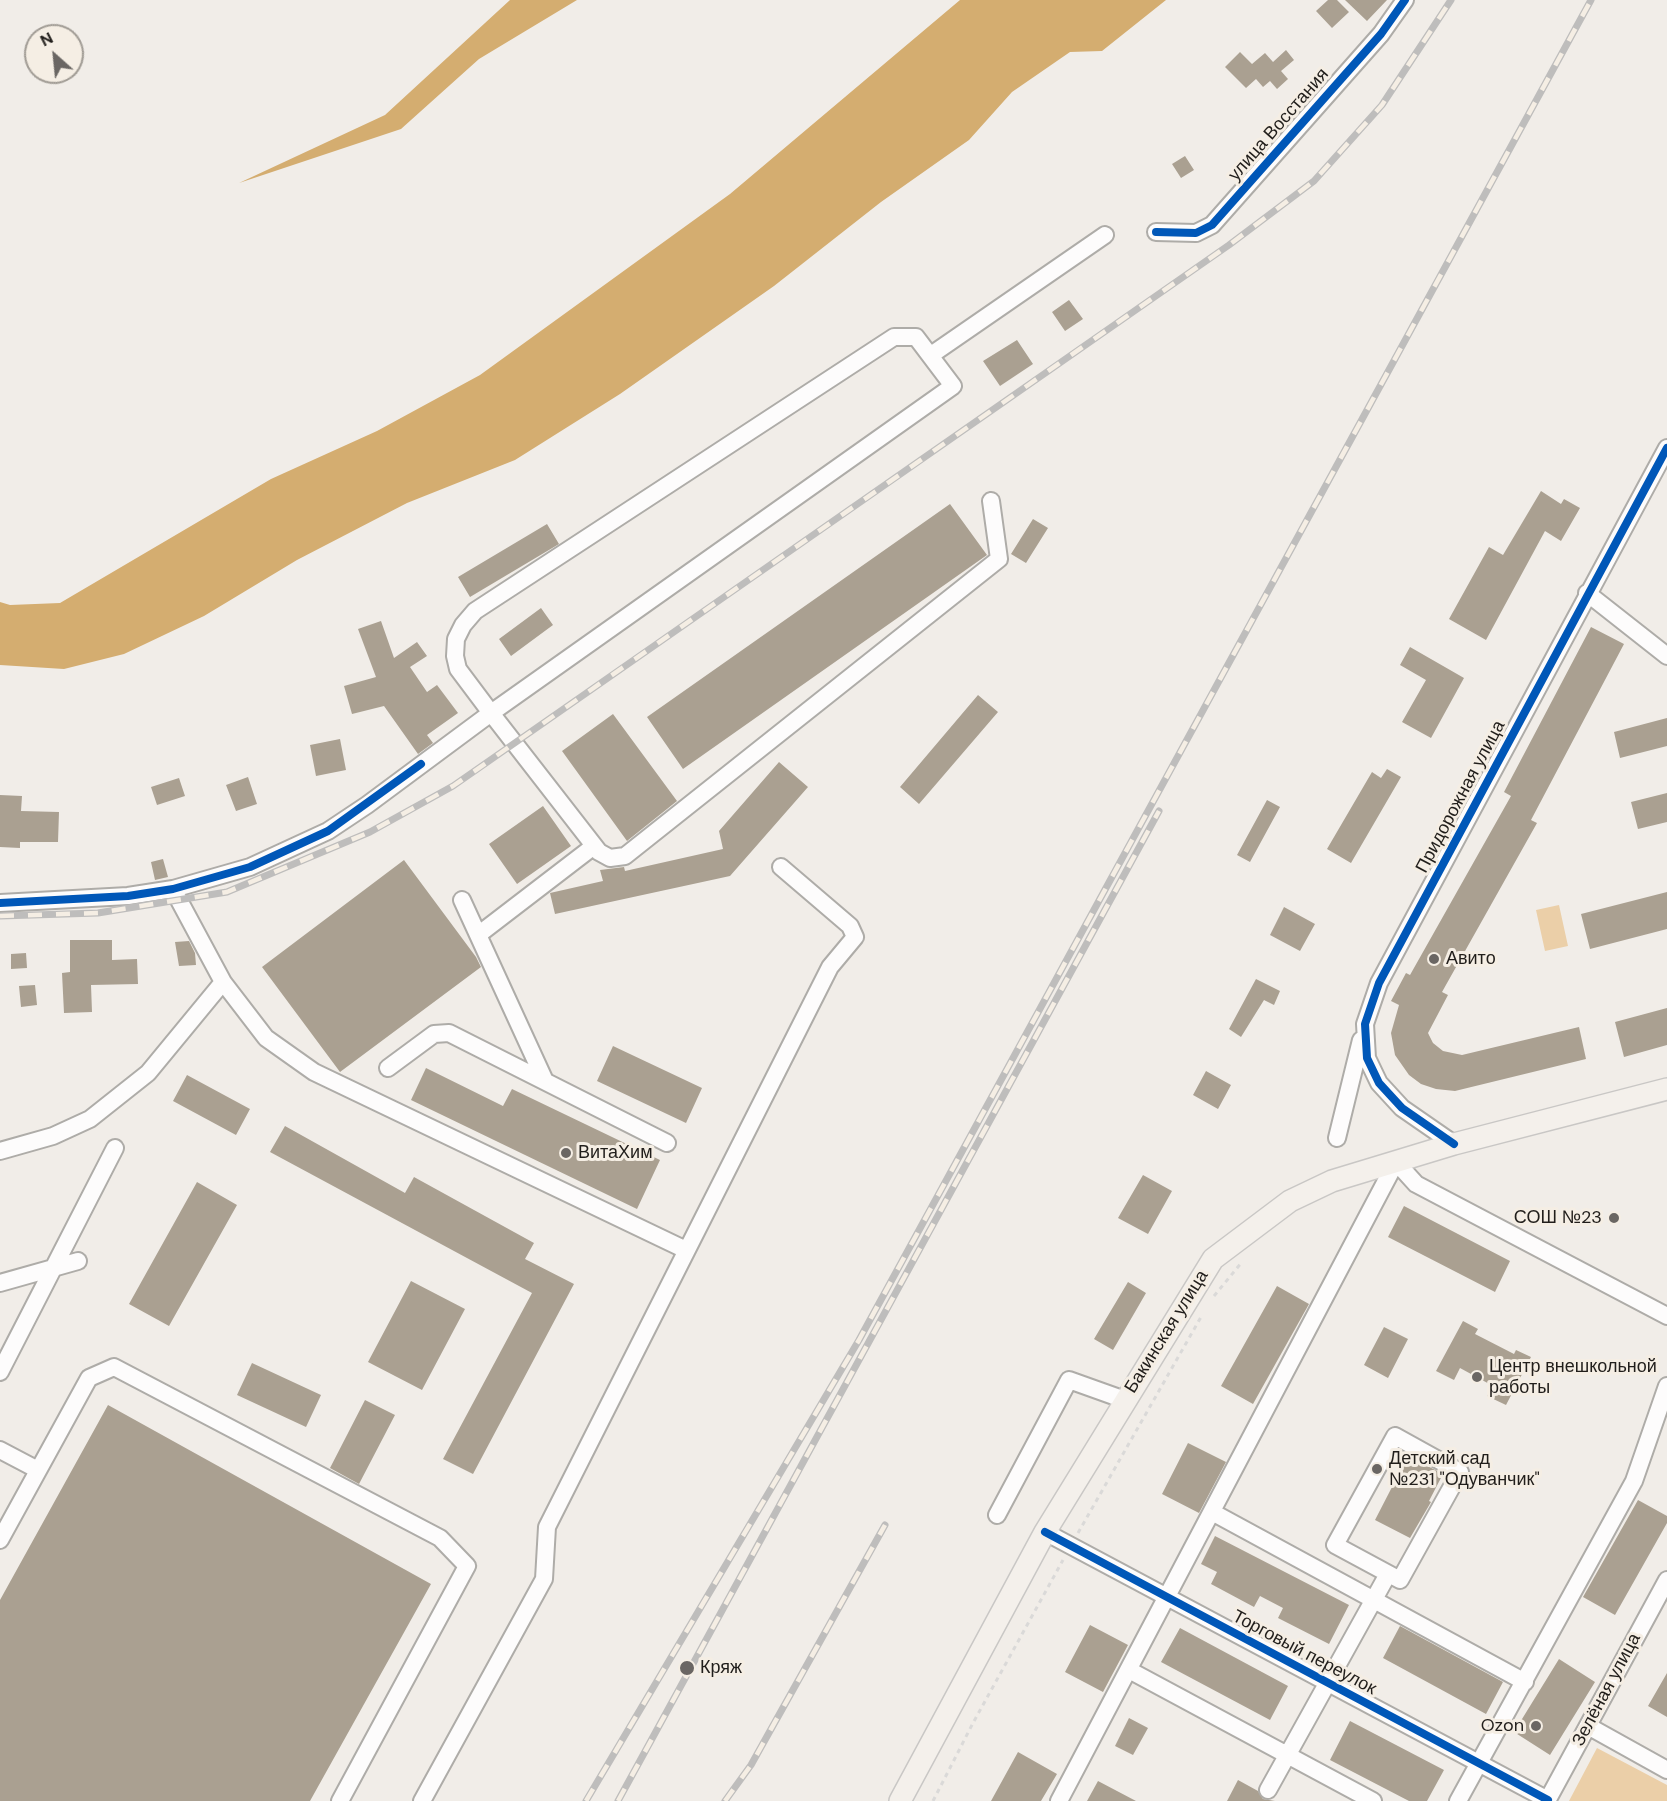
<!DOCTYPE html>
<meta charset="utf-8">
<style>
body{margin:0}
#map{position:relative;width:1667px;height:1801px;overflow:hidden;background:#f1ede8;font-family:"DM Sans",sans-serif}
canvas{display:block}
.north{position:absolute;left:24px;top:24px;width:60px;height:60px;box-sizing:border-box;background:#f5eee4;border:2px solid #a09b94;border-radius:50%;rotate:333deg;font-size:16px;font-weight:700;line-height:24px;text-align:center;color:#211e1b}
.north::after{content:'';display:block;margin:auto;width:21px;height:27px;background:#6a6663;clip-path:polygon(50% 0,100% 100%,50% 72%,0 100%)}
</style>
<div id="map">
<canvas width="1667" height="1801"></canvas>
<div class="north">N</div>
</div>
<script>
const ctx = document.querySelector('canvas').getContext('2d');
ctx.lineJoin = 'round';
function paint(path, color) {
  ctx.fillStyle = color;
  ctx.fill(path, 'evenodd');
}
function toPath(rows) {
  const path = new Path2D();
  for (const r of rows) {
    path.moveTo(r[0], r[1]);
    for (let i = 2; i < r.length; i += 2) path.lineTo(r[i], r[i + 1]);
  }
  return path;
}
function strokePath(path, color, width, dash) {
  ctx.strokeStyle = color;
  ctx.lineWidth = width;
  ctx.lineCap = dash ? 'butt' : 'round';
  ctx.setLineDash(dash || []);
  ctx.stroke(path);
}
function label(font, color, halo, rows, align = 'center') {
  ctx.font = font + ' "DM Sans",sans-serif';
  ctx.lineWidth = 6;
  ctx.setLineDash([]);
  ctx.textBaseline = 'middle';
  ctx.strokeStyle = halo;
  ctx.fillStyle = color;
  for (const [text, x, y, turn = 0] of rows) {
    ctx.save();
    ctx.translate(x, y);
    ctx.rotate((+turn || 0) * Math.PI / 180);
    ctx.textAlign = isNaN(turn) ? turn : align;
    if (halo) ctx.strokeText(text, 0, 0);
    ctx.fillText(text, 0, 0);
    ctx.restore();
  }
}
paint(toPath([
 [1559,905,1568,946,1545,951,1536,910],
 [1597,1748,1667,1785,1667,1801,1569,1801]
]), '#ebcfa8');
paint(toPath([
 [510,0,577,0,479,59,401,129,239,183,385,115],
 [960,0,1166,0,1102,51,1070,52,1012,92,969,140,881,202,774,286,620,394,515,460,407,503,297,560,204,616,124,654,64,669,0,665,0,602,10,605,60,603,271,479,377,431,480,375,730,194]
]), '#d4ad70');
paint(toPath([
 [1328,0,1337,0,1349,12,1332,28,1316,11],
 [1345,0,1387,0,1367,21],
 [1286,50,1294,60,1281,71,1288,79,1277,89,1270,81,1263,87,1256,79,1246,88,1225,67,1240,52,1252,64,1265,53,1273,62],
 [1185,156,1194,170,1181,178,1172,164],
 [1069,300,1083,319,1065,331,1052,312],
 [1017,340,1033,364,1000,386,983,361],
 [1541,491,1561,504,1564,499,1580,508,1561,541,1545,531,1486,640,1449,619,1489,547,1503,555],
 [950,504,987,555,683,769,647,717],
 [1033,519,1048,528,1026,563,1011,554],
 [547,524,559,544,470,597,458,577],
 [541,608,553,625,511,656,499,639],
 [381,621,394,658,417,642,427,656,410,667,427,692,437,685,458,713,427,735,433,743,418,754,384,706,352,714,344,686,376,677,358,629],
 [1591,627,1624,644,1531,820,1537,823,1442,992,1448,995,1428,1033,1433,1043,1443,1051,1462,1055,1579,1027,1586,1059,1455,1091,1436,1089,1421,1084,1409,1075,1395,1055,1391,1033,1399,1005,1391,1001,1406,973,1410,975,1511,796,1504,792],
 [1410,647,1464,678,1431,738,1402,722,1426,680,1400,665],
 [978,695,998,712,919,804,900,787],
 [613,714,677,801,627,841,562,751],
 [1667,718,1667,746,1620,758,1614,732],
 [340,739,346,770,316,776,310,745],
 [779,762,808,787,730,876,555,914,550,893,603,881,600,870,624,867,625,871,723,849,719,831],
 [1387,769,1401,777,1351,863,1327,849,1372,772,1381,778],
 [248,777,257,804,236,811,226,785],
 [179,778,185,796,157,805,151,787],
 [1667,793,1667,822,1638,829,1631,802],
 [0,795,22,796,21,811,59,812,58,842,20,842,20,848,0,847],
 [1267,800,1280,807,1250,862,1237,855],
 [543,806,571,846,517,884,489,844],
 [163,859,168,877,155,880,151,862],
 [404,860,476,957,481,967,340,1072,262,967],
 [1667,892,1667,929,1590,949,1581,914],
 [1284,907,1315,924,1300,951,1270,935],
 [70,940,112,940,112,960,137,959,138,984,91,985,92,1012,64,1013,62,973,70,972],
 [189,941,195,953,196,965,179,966,175,942],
 [26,953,27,968,11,969,11,954],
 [1256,979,1280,991,1274,1005,1264,1000,1241,1037,1229,1029],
 [35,985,37,1005,21,1007,19,986],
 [1667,1008,1667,1045,1624,1057,1615,1022],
 [613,1046,702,1088,686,1123,597,1081],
 [426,1068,503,1106,512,1089,660,1160,637,1209,411,1100],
 [1206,1071,1231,1085,1218,1109,1193,1095],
 [187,1075,250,1109,236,1135,173,1101],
 [285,1126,405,1193,414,1177,534,1243,525,1259,574,1284,473,1474,443,1459,532,1293,270,1152],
 [1143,1175,1172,1191,1148,1234,1118,1218],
 [197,1182,237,1205,169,1326,129,1304],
 [1404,1206,1510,1261,1495,1292,1388,1237],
 [411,1281,465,1309,422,1390,368,1362],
 [1128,1282,1146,1293,1113,1350,1094,1339],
 [1277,1286,1309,1304,1253,1404,1221,1386],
 [1463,1321,1478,1329,1475,1334,1514,1354,1516,1350,1531,1357,1506,1405,1487,1396,1493,1386,1460,1368,1454,1380,1436,1371],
 [1384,1327,1408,1339,1388,1378,1364,1365],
 [252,1363,321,1395,306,1427,237,1395],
 [365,1400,395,1415,359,1484,330,1468],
 [108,1405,431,1584,310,1801,0,1801,0,1600],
 [1188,1443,1226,1462,1199,1513,1162,1494],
 [1408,1456,1443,1474,1429,1501,1431,1502,1410,1538,1375,1520],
 [1638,1500,1667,1516,1667,1523,1615,1615,1583,1597],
 [1215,1536,1349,1605,1329,1644,1278,1618,1283,1608,1260,1596,1254,1607,1211,1584,1217,1572,1201,1564],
 [1090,1625,1128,1645,1103,1692,1065,1672],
 [1400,1626,1503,1682,1486,1714,1383,1658],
 [1180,1628,1288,1686,1270,1720,1161,1662],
 [1559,1659,1595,1682,1550,1755,1514,1732],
 [1667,1673,1667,1717,1648,1706],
 [1129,1718,1148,1728,1133,1755,1115,1746],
 [1350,1721,1444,1770,1427,1801,1409,1801,1330,1760],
 [1018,1752,1057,1774,1041,1801,991,1801],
 [1238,1780,1258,1791,1263,1799,1275,1801,1227,1801],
 [1098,1781,1136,1801,1087,1801]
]), '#aaa091');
const minor = toPath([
 [1156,232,1196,233,1212,225,1381,34,1405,0],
 [931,355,1105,235],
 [1587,593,1667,656],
 [173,889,223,982,266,1038,314,1072,686,1250],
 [462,900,545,1081],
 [0,903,128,896,173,889,250,867,328,831,367,805,491,713,953,386,916,337,894,337,475,611,463,625,456,639,455,656,458,669,491,713,599,852,610,858,625,856,999,559,991,501],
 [478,935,594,846],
 [388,1068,434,1034,449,1033,667,1143],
 [1337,1138,1361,1040],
 [1454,1144,1402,1108,1379,1083,1367,1058,1365,1024,1379,983,1667,448],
 [0,1151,53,1136,90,1119,148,1073,223,982],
 [0,1283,78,1261],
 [0,1372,115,1148],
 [1395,1436,1460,1472,1400,1580,1335,1545,1395,1436],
 [0,1450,38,1470],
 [1212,1512,1525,1682],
 [997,1515,1069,1380,1125,1400],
 [1045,1532,1548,1800],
 [0,1540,89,1378,114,1367,440,1538,467,1566,340,1801],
 [1129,1670,1373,1801],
 [1588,1726,1667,1770],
 [1268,1790,1388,1574],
 [422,1801,544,1579,547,1527,830,967,855,937,850,926,781,867],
 [1059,1801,1396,1162,1416,1184,1667,1316],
 [1458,1801,1634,1481,1667,1386],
 [1547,1801,1667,1580]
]);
const major = toPath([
 [900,1801,1045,1532,1213,1259,1290,1201,1332,1181,1454,1144,1667,1089]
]);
strokePath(minor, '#aeaca8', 20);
strokePath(major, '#c9c7c5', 24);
strokePath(toPath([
 [1214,1296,1242,1262],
 [1078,1533,1201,1317],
 [933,1801,973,1723,1063,1560]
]), '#dad9d8', 3, [4.5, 4.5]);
strokePath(minor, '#fdfcfc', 16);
strokePath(major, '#f4f0eb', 21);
const rail = toPath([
 [0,916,98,913,227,892,370,832,453,786,1229,245,1314,181,1382,105,1451,0],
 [586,1801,859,1340,1591,0],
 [618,1801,1159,811],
 [725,1801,751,1765,885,1525]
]);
strokePath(rail, '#bebdbc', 7);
strokePath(rail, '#f5eee4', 4.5, [14]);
strokePath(toPath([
 [1156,232,1196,233,1212,225,1381,34,1405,0],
 [0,903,128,896,173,889,250,867,328,831,421,764],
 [1454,1144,1402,1108,1379,1083,1367,1058,1365,1024,1379,983,1667,448],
 [1045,1532,1548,1800]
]), '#0057b8', 8);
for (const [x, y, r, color] of [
 [1434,959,6,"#6a6663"],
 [566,1153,6,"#6a6663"],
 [1614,1218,6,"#6a6663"],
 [1477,1377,6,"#6a6663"],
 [1377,1469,6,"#6a6663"],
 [687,1668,8,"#6a6663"],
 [1536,1726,6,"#6a6663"]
]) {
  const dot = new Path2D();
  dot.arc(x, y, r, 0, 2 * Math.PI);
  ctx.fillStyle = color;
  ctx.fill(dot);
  strokePath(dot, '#f5eee4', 2);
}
label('18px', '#211e1b', '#f5eee4', [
 ["улица Восстания",1279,125,-49],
 ["Придорожная улица",1461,797,-62],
 ["Бакинская улица",1167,1332,-58],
 ["Торговый переулок",1304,1653,28],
 ["Зелёная улица",1607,1690,-62]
]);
label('18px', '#211e1b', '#f5eee4', [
 ["Авито",1446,959],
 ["ВитаХим",578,1153],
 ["СОШ №23",1602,1218,"right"],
 ["Центр внешкольной",1489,1367],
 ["работы",1489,1388],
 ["Детский сад",1389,1459],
 ["№231 \"Одуванчик\"",1389,1480],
 ["Кряж",700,1668],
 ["Ozon",1524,1726,"right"]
], 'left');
</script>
